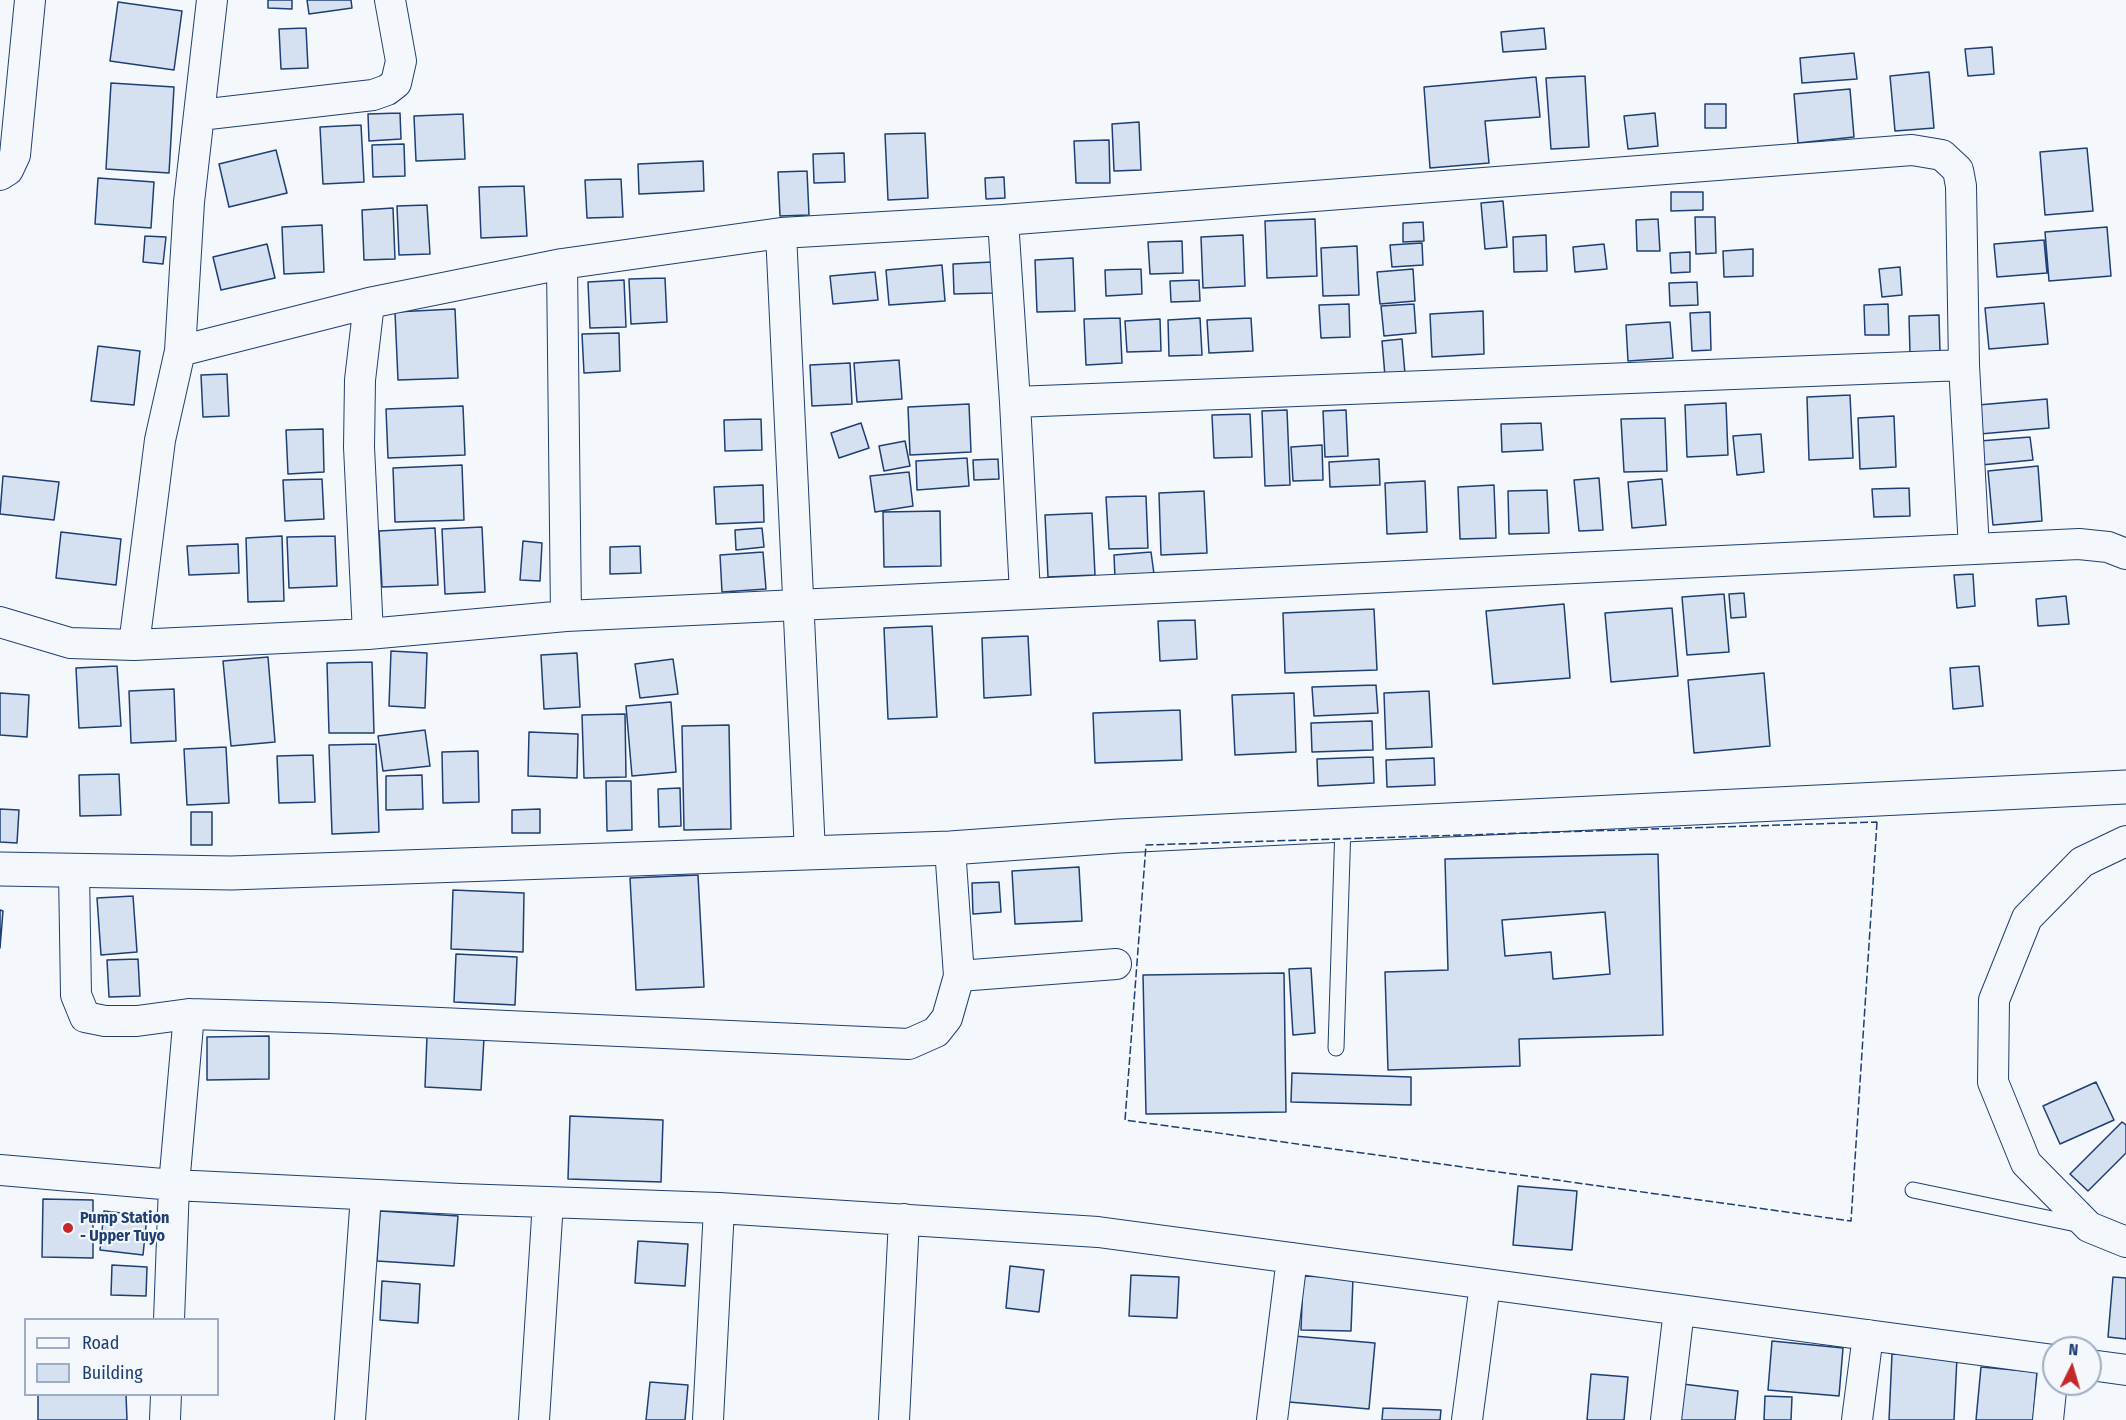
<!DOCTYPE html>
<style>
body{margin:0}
#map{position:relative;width:2126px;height:1420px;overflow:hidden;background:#f4f7fb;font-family:"Fira Sans Condensed",sans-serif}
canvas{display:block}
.legend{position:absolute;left:24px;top:1318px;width:195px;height:78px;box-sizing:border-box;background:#f4f7fb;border:2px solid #9eadc5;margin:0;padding:8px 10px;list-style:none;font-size:18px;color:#1d3f73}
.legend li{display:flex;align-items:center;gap:12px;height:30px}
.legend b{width:30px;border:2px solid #9eadc5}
.north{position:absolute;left:2042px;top:1336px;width:60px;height:60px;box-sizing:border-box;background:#f4f7fb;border:2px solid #9eadc5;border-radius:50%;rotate:5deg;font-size:16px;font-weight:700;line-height:24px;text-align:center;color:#1d3f73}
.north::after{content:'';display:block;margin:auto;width:21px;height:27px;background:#c62828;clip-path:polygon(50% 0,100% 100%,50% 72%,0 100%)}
</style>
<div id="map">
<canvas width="2126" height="1420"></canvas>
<ul class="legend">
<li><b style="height:8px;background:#f4f7fb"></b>Road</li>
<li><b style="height:16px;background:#d5e0f0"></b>Building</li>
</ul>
<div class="north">N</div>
</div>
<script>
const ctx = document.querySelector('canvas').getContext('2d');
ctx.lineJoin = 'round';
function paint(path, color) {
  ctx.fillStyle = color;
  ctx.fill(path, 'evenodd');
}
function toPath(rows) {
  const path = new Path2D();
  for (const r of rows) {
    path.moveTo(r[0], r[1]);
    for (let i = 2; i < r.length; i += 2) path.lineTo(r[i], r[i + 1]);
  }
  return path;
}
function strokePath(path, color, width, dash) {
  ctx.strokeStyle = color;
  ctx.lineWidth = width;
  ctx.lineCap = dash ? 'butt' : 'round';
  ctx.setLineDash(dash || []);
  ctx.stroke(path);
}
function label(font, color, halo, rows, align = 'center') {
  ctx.font = font + ' "Fira Sans Condensed",sans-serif';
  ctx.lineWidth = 4.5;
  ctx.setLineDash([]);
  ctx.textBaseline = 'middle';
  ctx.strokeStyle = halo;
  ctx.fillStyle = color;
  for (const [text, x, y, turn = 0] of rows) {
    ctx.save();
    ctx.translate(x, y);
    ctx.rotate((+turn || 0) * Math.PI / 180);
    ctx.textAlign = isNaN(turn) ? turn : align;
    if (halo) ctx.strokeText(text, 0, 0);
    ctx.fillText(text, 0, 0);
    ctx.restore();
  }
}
const building = toPath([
 [268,0,292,0,292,9,268,8,268,0],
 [307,0,351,0,352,8,309,14,307,0],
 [118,2,182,11,174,70,110,61,118,2],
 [306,28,308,68,281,69,279,29,306,28],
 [1544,28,1546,49,1503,52,1501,32,1544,28],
 [1992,47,1994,74,1968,76,1965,49,1992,47],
 [1854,53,1857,79,1802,83,1800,58,1854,53],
 [1929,72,1934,128,1895,131,1890,76,1929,72],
 [1585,76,1589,147,1551,149,1546,78,1585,76],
 [1536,77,1540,117,1485,121,1489,163,1430,168,1424,87,1536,77],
 [111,83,174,87,169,173,106,169,111,83],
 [1850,89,1854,137,1798,143,1794,94,1850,89],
 [1705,104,1726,104,1726,128,1705,128,1705,104],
 [400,113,401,139,369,141,368,114,400,113],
 [1655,113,1658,146,1628,149,1624,116,1655,113],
 [463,114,465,159,416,161,414,116,463,114],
 [1139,122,1141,170,1114,171,1112,124,1139,122],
 [361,125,364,182,323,184,320,127,361,125],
 [925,133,928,198,888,200,885,134,925,133],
 [1109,140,1110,183,1076,183,1074,141,1109,140],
 [404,144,405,176,373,177,372,145,404,144],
 [2087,148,2093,211,2045,215,2040,152,2087,148],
 [276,150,287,193,229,207,219,164,276,150],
 [844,153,845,182,814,183,813,154,844,153],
 [703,161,704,191,639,194,638,164,703,161],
 [807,171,809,215,780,216,778,172,807,171],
 [1004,177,1005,198,986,199,985,178,1004,177],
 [98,178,154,182,151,228,95,224,98,178],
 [621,179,623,217,587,218,585,180,621,179],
 [524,186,527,236,481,238,479,187,524,186],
 [1671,192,1703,192,1703,210,1671,211,1671,192],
 [1503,201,1507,247,1485,249,1481,203,1503,201],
 [427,205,430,254,399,255,397,206,427,205],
 [393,208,395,259,364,260,362,210,393,208],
 [1695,217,1715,217,1716,253,1696,254,1695,217],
 [1315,219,1317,276,1267,278,1265,221,1315,219],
 [1658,219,1660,251,1637,251,1636,220,1658,219],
 [1423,222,1424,241,1403,242,1403,223,1423,222],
 [322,225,324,272,284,274,282,227,322,225],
 [2107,227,2111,276,2049,281,2045,232,2107,227],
 [1243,235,1245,286,1203,288,1201,237,1243,235],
 [1546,235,1547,271,1514,272,1513,237,1546,235],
 [145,236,166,237,163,264,143,262,145,236],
 [2044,240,2047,273,1997,277,1994,244,2044,240],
 [1182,241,1183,273,1150,274,1148,242,1182,241],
 [1422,243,1423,265,1392,267,1390,245,1422,243],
 [267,244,275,278,221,290,213,257,267,244],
 [1604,244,1607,269,1575,272,1573,247,1604,244],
 [1357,246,1359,295,1323,296,1321,248,1357,246],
 [1753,249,1753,276,1724,277,1723,251,1753,249],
 [1690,252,1690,272,1671,273,1670,253,1690,252],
 [1073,258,1075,311,1037,312,1035,260,1073,258],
 [992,262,993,293,954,294,953,264,992,262],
 [942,265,945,301,889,305,886,270,942,265],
 [1900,267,1902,295,1882,297,1879,269,1900,267],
 [1141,269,1142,294,1106,296,1105,270,1141,269],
 [1413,269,1415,301,1380,304,1377,272,1413,269],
 [875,272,878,300,833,304,830,276,875,272],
 [665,278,667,322,631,324,629,279,665,278],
 [624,280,626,327,590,328,588,282,624,280],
 [1199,280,1200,301,1171,302,1170,281,1199,280],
 [1697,282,1698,305,1670,306,1669,283,1697,282],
 [2044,303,2048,344,1989,349,1985,308,2044,303],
 [1349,304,1350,337,1321,338,1319,305,1349,304],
 [1414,304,1416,333,1384,336,1381,306,1414,304],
 [1888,304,1889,335,1865,335,1864,305,1888,304],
 [455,309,458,378,398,380,395,312,455,309],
 [1483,311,1484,354,1432,357,1430,314,1483,311],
 [1710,312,1711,350,1692,351,1690,313,1710,312],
 [1939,315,1940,352,1910,353,1909,316,1939,315],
 [1120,318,1122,363,1086,365,1084,319,1120,318],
 [1200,318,1202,355,1169,356,1168,320,1200,318],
 [1251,318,1253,351,1209,353,1207,320,1251,318],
 [1160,319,1161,351,1127,352,1125,321,1160,319],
 [1670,322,1673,358,1628,361,1626,325,1670,322],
 [619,333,620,371,584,373,582,334,619,333],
 [1402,339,1405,374,1385,376,1382,341,1402,339],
 [98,346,140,351,134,405,91,401,98,346],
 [899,360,902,399,857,402,854,363,899,360],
 [850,363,852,404,812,406,810,365,850,363],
 [227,374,229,416,203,417,201,375,227,374],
 [1850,395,1853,458,1809,460,1807,397,1850,395],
 [2047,399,2049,428,1980,434,1978,405,2047,399],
 [1726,403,1728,455,1687,457,1685,405,1726,403],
 [969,404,971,452,910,455,908,407,969,404],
 [463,406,465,455,388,458,386,409,463,406],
 [1287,410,1290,485,1265,486,1262,411,1287,410],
 [1346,410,1348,456,1325,457,1323,411,1346,410],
 [1250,414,1252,457,1214,458,1212,415,1250,414],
 [1894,416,1896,467,1860,469,1858,418,1894,416],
 [1665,418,1667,471,1624,472,1621,419,1665,418],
 [761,419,762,450,725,451,724,420,761,419],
 [861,423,869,448,839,458,831,433,861,423],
 [1541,423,1543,450,1502,452,1501,424,1541,423],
 [323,429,324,472,288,474,286,430,323,429],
 [1761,434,1764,472,1737,475,1733,436,1761,434],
 [2030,437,2033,460,1981,465,1980,441,2030,437],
 [905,441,910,466,884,471,879,446,905,441],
 [1322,445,1323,480,1293,481,1291,447,1322,445],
 [967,458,969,486,917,490,916,461,967,458],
 [998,459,999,479,974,480,973,460,998,459],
 [1379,459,1380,485,1330,487,1329,462,1379,459],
 [462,465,464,520,395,522,393,468,462,465],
 [2038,466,2042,521,1993,525,1988,471,2038,466],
 [909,472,913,506,875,512,870,476,909,472],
 [3,476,59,482,54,520,0,514,3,476],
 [1599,478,1603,530,1579,531,1574,480,1599,478],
 [322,479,324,519,285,521,283,480,322,479],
 [1662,479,1666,525,1632,528,1628,482,1662,479],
 [1425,481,1427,532,1387,534,1385,483,1425,481],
 [763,485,764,522,716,524,714,487,763,485],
 [1494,485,1496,538,1460,539,1458,487,1494,485],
 [1909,488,1910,516,1874,517,1872,489,1909,488],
 [1547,490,1549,533,1509,534,1508,491,1547,490],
 [1204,491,1207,553,1161,555,1159,493,1204,491],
 [1146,496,1148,548,1109,549,1106,497,1146,496],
 [940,511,941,566,884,567,883,512,940,511],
 [1092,513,1095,575,1048,577,1045,515,1092,513],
 [482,527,485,592,445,594,442,529,482,527],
 [435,528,438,585,382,587,379,531,435,528],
 [762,528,764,547,736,550,735,530,762,528],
 [61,532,121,539,116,585,56,578,61,532],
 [282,536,284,601,248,602,246,538,282,536],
 [335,536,337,586,289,588,287,537,335,536],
 [523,541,542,543,540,581,520,580,523,541],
 [238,544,239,573,189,575,187,546,238,544],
 [640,546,641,573,610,574,610,547,640,546],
 [763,552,766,589,722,592,720,555,763,552],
 [1151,552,1154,574,1115,578,1114,555,1151,552],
 [1973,574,1975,606,1957,608,1954,575,1973,574],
 [1744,593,1746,617,1731,618,1729,594,1744,593],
 [1724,594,1729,652,1687,655,1682,597,1724,594],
 [2066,596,2069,624,2038,626,2036,599,2066,596],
 [1564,604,1570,678,1493,684,1486,611,1564,604],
 [1672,608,1678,676,1611,682,1605,613,1672,608],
 [1374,609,1377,670,1285,673,1283,613,1374,609],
 [1195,620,1197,659,1160,661,1158,621,1195,620],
 [932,626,937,717,888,719,884,628,932,626],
 [1028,636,1031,695,984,698,982,638,1028,636],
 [391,651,427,653,425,708,389,706,391,651],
 [577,653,580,707,544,709,541,655,577,653],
 [268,657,275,742,231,746,223,661,268,657],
 [673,659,678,694,640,698,635,664,673,659],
 [372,662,374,733,329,733,327,663,372,662],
 [117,666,121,726,79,728,76,668,117,666],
 [1979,666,1983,706,1953,709,1950,668,1979,666],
 [1764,673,1770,746,1694,753,1688,680,1764,673],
 [1376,685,1378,713,1314,716,1312,687,1376,685],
 [174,689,176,741,131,743,129,691,174,689],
 [1429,691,1432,747,1386,749,1384,693,1429,691],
 [0,693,29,695,27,737,0,735,0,693],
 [1294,693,1296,752,1235,755,1232,695,1294,693],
 [671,702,676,772,632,776,626,706,671,702],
 [1180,710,1182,760,1095,763,1093,713,1180,710],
 [625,714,626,777,584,778,582,715,625,714],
 [1372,721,1373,750,1312,752,1311,723,1372,721],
 [729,725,731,829,684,830,682,726,729,725],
 [425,730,430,766,383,771,378,736,425,730],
 [529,732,578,734,577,778,528,776,529,732],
 [376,744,379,832,332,834,329,745,376,744],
 [226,747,229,803,187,805,184,749,226,747],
 [478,751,479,802,443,803,442,752,478,751],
 [313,755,315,802,279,803,277,756,313,755],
 [1373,757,1374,783,1318,786,1317,759,1373,757],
 [1434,758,1435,785,1387,787,1386,760,1434,758],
 [119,774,121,815,80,816,79,775,119,774],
 [422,775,423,809,386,810,386,776,422,775],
 [606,781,631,781,632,830,607,831,606,781],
 [680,788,681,826,659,827,658,789,680,788],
 [0,809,19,810,17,843,0,842,0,809],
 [540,809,540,833,512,833,512,810,540,809],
 [191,812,212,812,212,845,191,845,191,812],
 [1658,854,1663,1035,1519,1039,1520,1066,1388,1070,1385,972,1448,970,1445,859,1658,854],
 [1605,912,1610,974,1553,979,1551,952,1505,956,1502,920,1605,912],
 [1079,867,1082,921,1015,924,1012,871,1079,867],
 [698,875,704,987,636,990,630,878,698,875],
 [999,882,1001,912,973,914,972,883,999,882],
 [453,890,524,893,523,952,451,949,453,890],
 [133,896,137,952,101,955,97,898,133,896],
 [0,910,3,911,0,948,0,910],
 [456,954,517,957,515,1005,454,1002,456,954],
 [138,959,140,996,109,997,107,960,138,959],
 [1311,968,1315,1033,1293,1035,1289,969,1311,968],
 [1284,973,1286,1112,1146,1114,1143,975,1284,973],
 [269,1036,269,1079,207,1080,207,1037,269,1036],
 [427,1036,484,1038,481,1090,425,1087,427,1036],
 [1292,1073,1411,1077,1411,1105,1291,1102,1292,1073],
 [2096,1082,2114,1120,2060,1144,2043,1106,2096,1082],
 [570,1116,663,1120,661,1182,568,1179,570,1116],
 [2122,1122,2126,1125,2126,1153,2088,1191,2070,1174,2122,1122],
 [1518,1186,1577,1191,1572,1250,1513,1245,1518,1186],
 [43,1199,93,1200,93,1258,42,1257,43,1199],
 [104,1211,147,1216,143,1255,100,1250,104,1211],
 [380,1211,458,1216,454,1266,377,1261,380,1211],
 [638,1241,688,1244,685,1286,635,1283,638,1241],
 [112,1265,147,1267,146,1296,111,1295,112,1265],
 [1010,1266,1044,1270,1039,1312,1006,1308,1010,1266],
 [1131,1275,1179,1277,1177,1318,1129,1316,1131,1275],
 [1303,1276,1353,1278,1351,1331,1301,1330,1303,1276],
 [2113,1277,2126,1278,2126,1339,2108,1337,2113,1277],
 [382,1281,420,1284,418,1323,380,1320,382,1281],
 [1294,1336,1375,1343,1369,1409,1289,1402,1294,1336],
 [1772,1341,1843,1348,1839,1396,1768,1390,1772,1341],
 [1892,1354,1957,1357,1954,1420,1889,1420,1892,1354],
 [1981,1367,2037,1372,2033,1420,1976,1420,1981,1367],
 [1591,1374,1628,1377,1624,1420,1587,1420,1591,1374],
 [650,1382,688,1385,685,1420,646,1420,650,1382],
 [1683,1384,1738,1391,1735,1420,1678,1420,1683,1384],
 [38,1394,126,1394,127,1420,38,1420,38,1394],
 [1765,1396,1792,1397,1791,1420,1764,1420,1765,1396],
 [1383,1408,1441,1410,1440,1420,1382,1420,1383,1408]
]);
paint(building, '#d5e0f0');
strokePath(building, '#1d3f73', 1.5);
const lane = toPath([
 [1336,1048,1343,825],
 [1913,1190,2081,1225]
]);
const street = toPath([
 [212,0,189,202,180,351,160,440,134,645,368,634,566,616,1974,549,2079,544,2108,547,2126,554],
 [200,115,373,95,387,90,396,83,401,61,390,0],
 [0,175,8,170,15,155,30,0],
 [1003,220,1015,402,1964,365],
 [781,233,810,853],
 [562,264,566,616],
 [180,351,369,303,562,264,781,233,1003,220,1912,150,1942,155,1958,170,1961,186,1964,365,1974,549],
 [1015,402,1025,594],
 [0,622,70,643,134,645],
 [368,634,359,447,360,380,369,303],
 [2126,841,2082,862,2027,918,1994,1000,1993,1082,2026,1163,2089,1227,2126,1242],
 [950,848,959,976],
 [74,871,76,995,85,1017,105,1021,137,1021,189,1014,329,1018,909,1044,936,1032,947,1018,959,976,1116,964],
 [0,1170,174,1185,460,1199,719,1208,1098,1232,2054,1360],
 [169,1320,174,1185,189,1014],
 [2090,1365,2126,1370],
 [165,1420,166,1394],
 [350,1420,366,1195],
 [534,1420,548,1202],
 [708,1420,719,1208],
 [894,1420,904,1219],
 [1272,1420,1292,1258],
 [1467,1420,1485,1284],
 [1666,1420,1679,1310],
 [1857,1420,1868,1335],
 [2048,1420,2054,1361]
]);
const secondary = toPath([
 [0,869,231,873,950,848,1119,836,2126,787]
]);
strokePath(lane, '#1d3f73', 17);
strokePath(street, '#1d3f73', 32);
strokePath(secondary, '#1d3f73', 35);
strokePath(lane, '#f4f7fb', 15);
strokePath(street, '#f4f7fb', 30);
strokePath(secondary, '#f4f7fb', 33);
strokePath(toPath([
 [1877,822,1851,1221,1125,1120,1146,845,1877,822]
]), '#1d3f73', 1.5, [8, 3]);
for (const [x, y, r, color] of [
 [68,1228,6,"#c62828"]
]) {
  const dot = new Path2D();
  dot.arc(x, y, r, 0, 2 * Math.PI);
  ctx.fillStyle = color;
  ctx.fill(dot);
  strokePath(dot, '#f4f7fb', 2);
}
label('bold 16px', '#1d3f73', '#f4f7fb', [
 ["Pump Station",80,1219],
 ["- Upper Tuyo",80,1237]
], 'left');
</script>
